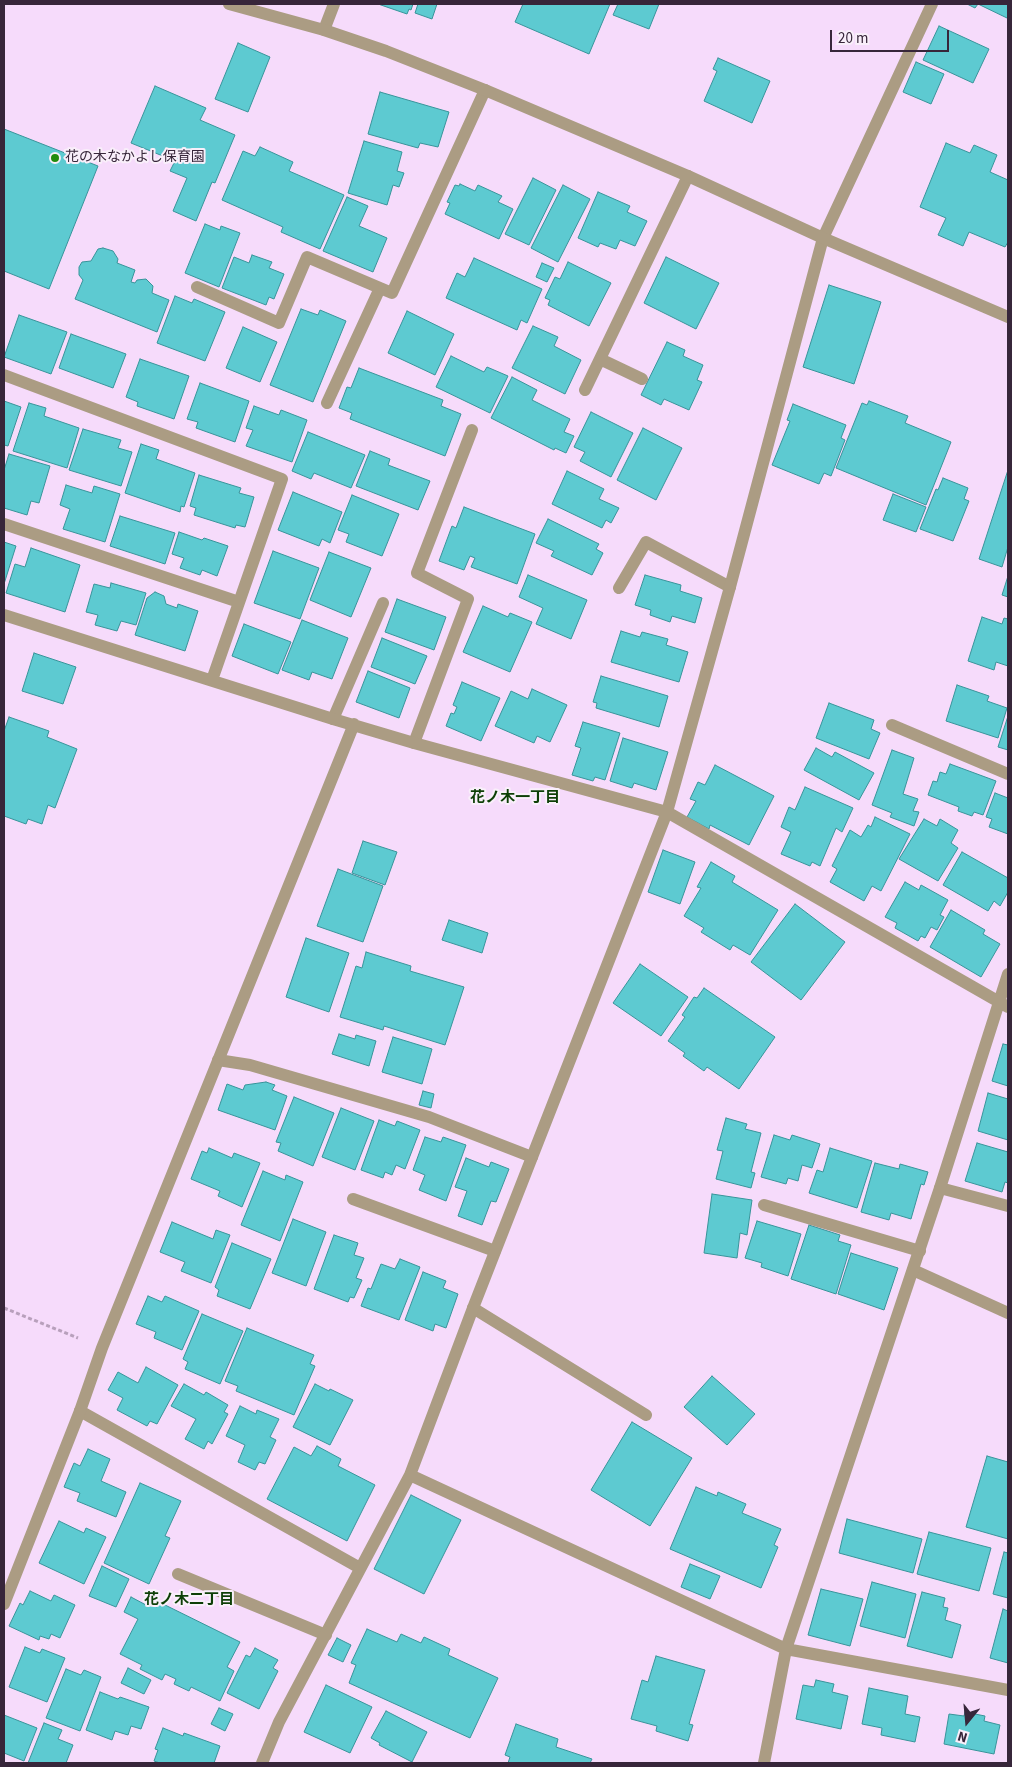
<!DOCTYPE html>
<meta charset="utf-8">
<style>
body{margin:0}
#map{position:relative;width:1012px;height:1767px;overflow:hidden;background:#f6dbfb;font-family:"Source Sans 3",sans-serif}
canvas{display:block}
.frame{position:absolute;inset:0;border:5px solid #37263a;pointer-events:none}
.north{position:absolute;left:942px;top:1697px;width:50px;height:50px;-webkit-text-stroke:4px #f9effa;paint-order:stroke;rotate:197deg;font-size:14px;font-weight:700;line-height:20px;text-align:center;color:#37263a}
.north::after{content:'';display:block;margin:auto;width:18px;height:22px;background:#37263a;clip-path:polygon(50% 0,100% 100%,50% 72%,0 100%)}
.scale{position:absolute;left:830px;top:30px;width:119px;height:22px;box-sizing:border-box;border:2px solid #37263a;border-top:0;padding-left:6px;font-size:15px;line-height:18px;white-space:nowrap;color:#37263a;-webkit-text-stroke:4px #f9effa;paint-order:stroke}
</style>
<div id="map">
<canvas width="1012" height="1767"></canvas>
<div class="frame"></div>
<div class="north">N</div>
<div class="scale">20 m</div>
</div>
<script>
const ctx = document.querySelector('canvas').getContext('2d');
ctx.lineJoin = 'round';
function paint(path, color) {
  ctx.fillStyle = color;
  ctx.fill(path, 'evenodd');
}
function toPath(rows) {
  const path = new Path2D();
  for (const r of rows) {
    path.moveTo(r[0], r[1]);
    for (let i = 2; i < r.length; i += 2) path.lineTo(r[i], r[i + 1]);
  }
  return path;
}
function strokePath(path, color, width, dash) {
  ctx.strokeStyle = color;
  ctx.lineWidth = width;
  ctx.lineCap = dash ? 'butt' : 'round';
  ctx.setLineDash(dash || []);
  ctx.stroke(path);
}
function label(font, color, halo, rows, align = 'center') {
  ctx.font = font + ' "Source Sans 3","Noto Sans JP",sans-serif';
  ctx.lineWidth = 4;
  ctx.setLineDash([]);
  ctx.textBaseline = 'middle';
  ctx.strokeStyle = halo;
  ctx.fillStyle = color;
  for (const [text, x, y, turn = 0] of rows) {
    ctx.save();
    ctx.translate(x, y);
    ctx.rotate((+turn || 0) * Math.PI / 180);
    ctx.textAlign = isNaN(turn) ? turn : align;
    if (halo) ctx.strokeText(text, 0, 0);
    ctx.fillText(text, 0, 0);
    ctx.restore();
  }
}
const building = toPath([
 [378,4,413,4,411,10,409,9,407,14,378,4],
 [418,4,437,4,432,19,415,13,418,4],
 [523,4,610,4,589,54,515,22,523,4],
 [618,4,659,4,649,29,613,15,618,4],
 [967,4,1008,4,1008,16,1007,18,978,4,975,8,967,4],
 [939,26,989,49,973,83,923,60,939,26],
 [238,43,270,57,248,112,215,99,238,43],
 [718,58,770,81,752,123,704,101,717,71,713,69,718,58],
 [916,62,944,74,931,104,903,92,916,62],
 [155,86,206,108,200,120,235,135,215,183,212,182,196,221,173,211,187,178,170,171,175,161,131,143,155,86],
 [380,92,449,112,438,147,420,143,418,148,368,134,380,92],
 [4,129,98,166,49,289,4,271,4,129],
 [364,141,402,152,397,171,404,173,399,187,393,185,387,205,348,193,364,141],
 [946,143,970,153,974,145,997,155,990,172,1008,180,1008,242,1005,247,969,232,963,246,938,235,946,218,920,207,946,143],
 [260,147,293,162,289,171,344,195,320,249,281,232,283,227,222,200,243,151,255,156,260,147],
 [533,178,556,190,529,245,505,234,533,178],
 [460,184,475,191,478,185,502,196,498,202,513,209,499,239,445,214,450,203,447,202,455,185,459,186,460,184],
 [563,185,590,199,558,262,531,248,563,185],
 [598,192,630,206,627,212,647,221,635,246,620,240,616,249,600,243,598,247,578,238,598,192],
 [347,197,368,206,359,226,387,238,373,272,323,251,347,197],
 [205,224,220,230,221,226,240,233,219,287,185,273,205,224],
 [103,248,113,251,118,259,117,263,135,270,131,282,135,283,137,280,146,279,153,286,152,293,169,300,157,332,75,299,83,280,79,275,79,267,82,262,91,261,98,249,103,248],
 [252,255,272,262,269,268,284,274,274,299,269,297,266,305,222,288,234,257,249,263,252,255],
 [666,257,719,283,696,329,644,303,666,257],
 [474,258,542,289,527,323,521,320,517,330,446,298,457,273,465,277,474,258],
 [568,262,611,283,589,326,548,305,550,300,545,298,555,277,560,279,568,262],
 [542,263,554,268,547,282,536,277,542,263],
 [829,285,881,302,854,384,803,367,829,285],
 [175,296,192,303,194,299,225,312,205,361,157,343,175,296],
 [301,309,318,315,320,310,346,321,313,402,270,385,301,309],
 [407,311,454,334,435,375,388,353,407,311],
 [19,315,67,332,51,374,4,357,19,315],
 [533,326,558,337,554,346,581,360,565,394,512,368,533,326],
 [243,327,277,342,260,382,226,368,243,327],
 [71,334,126,354,113,388,59,368,71,334],
 [667,342,685,350,683,356,703,365,697,380,702,382,689,410,664,399,661,405,641,395,667,342],
 [451,356,484,372,487,367,508,376,490,413,436,387,451,356],
 [140,359,189,376,174,419,137,406,138,402,126,397,140,359],
 [359,368,443,400,441,406,461,414,445,456,350,419,352,413,339,408,347,387,351,388,359,368],
 [512,377,537,390,532,400,570,419,564,432,574,436,566,453,555,448,554,450,491,418,512,377],
 [200,383,249,401,235,442,196,428,198,422,187,419,200,383],
 [4,401,21,407,8,446,4,445,4,401],
 [869,401,908,416,905,423,951,442,926,505,836,468,862,403,867,405,869,401],
 [29,403,46,408,44,416,79,428,67,468,13,451,29,403],
 [793,404,846,425,841,438,845,440,831,476,824,473,819,484,772,465,790,421,787,420,793,404],
 [254,406,279,415,281,410,307,420,292,462,246,446,253,430,246,428,254,406],
 [591,412,633,433,611,477,580,461,585,452,574,447,591,412],
 [643,428,682,448,656,500,617,480,643,428],
 [83,429,121,440,118,448,132,452,121,486,69,470,83,429],
 [308,432,365,455,351,488,314,473,311,479,292,471,308,432],
 [141,444,159,450,156,459,195,473,184,507,181,506,180,512,125,493,141,444],
 [370,451,390,459,388,465,430,481,418,510,356,486,370,451],
 [9,454,50,466,39,503,31,501,27,515,4,508,4,470,9,454],
 [1008,470,1008,547,1002,567,979,559,1008,470],
 [567,471,604,489,599,499,619,508,611,523,606,520,602,528,552,504,567,471],
 [199,475,241,488,239,493,254,497,245,527,236,525,235,528,194,515,196,508,190,506,199,475],
 [943,478,968,488,964,499,969,501,953,541,920,529,936,489,938,490,943,478],
 [66,485,92,493,94,486,120,494,105,542,63,529,70,509,60,505,66,485],
 [293,492,342,512,330,543,322,539,319,546,278,530,293,492],
 [893,494,926,507,916,532,883,520,893,494],
 [352,495,399,514,382,556,346,542,349,534,338,530,352,495],
 [464,507,535,534,517,584,471,567,475,558,470,556,464,570,439,561,452,526,456,528,464,507],
 [120,516,175,533,165,564,110,546,120,516],
 [548,519,599,544,596,549,603,553,592,575,551,556,554,551,536,543,548,519],
 [179,532,202,540,204,538,228,546,217,576,202,570,200,575,180,568,184,558,172,554,179,532],
 [4,542,16,546,4,584,4,542],
 [31,548,80,565,65,612,6,593,15,564,25,567,31,548],
 [273,551,319,568,300,619,254,603,273,551],
 [329,552,371,568,351,617,310,600,329,552],
 [528,575,587,600,571,639,536,624,543,608,519,597,528,575],
 [645,575,681,585,680,591,702,598,695,623,672,616,670,622,650,615,651,610,635,605,645,575],
 [1008,576,1008,597,1002,595,1008,576],
 [111,583,146,593,136,625,121,621,117,631,95,625,98,615,86,612,94,584,110,588,111,583],
 [155,592,164,596,166,604,177,608,178,604,198,611,185,651,135,635,147,598,155,592],
 [397,599,446,617,434,650,385,632,397,599],
 [483,606,508,617,510,613,532,622,510,672,463,652,483,606],
 [982,617,1002,624,1004,618,1008,619,1008,666,996,662,994,670,968,661,982,617],
 [302,620,348,638,332,679,312,672,309,680,282,670,302,620],
 [244,624,291,642,278,674,232,656,244,624],
 [621,631,640,637,642,632,668,639,666,645,688,652,679,682,611,662,621,631],
 [382,638,427,656,415,684,371,667,382,638],
 [34,653,76,667,63,704,22,691,34,653],
 [368,671,410,688,399,718,356,702,368,671],
 [601,676,668,696,659,727,596,708,597,703,593,702,601,676],
 [462,682,500,698,481,741,446,726,451,713,454,714,457,707,453,705,462,682],
 [957,685,989,696,987,701,1007,708,998,738,946,721,957,685],
 [532,689,567,705,550,742,537,736,534,743,495,726,511,691,528,699,532,689],
 [829,703,874,720,871,729,880,733,869,759,816,738,829,703],
 [1008,716,1008,750,998,747,1008,716],
 [9,717,49,731,47,737,77,749,55,808,48,805,42,824,28,819,26,824,4,816,4,731,9,717],
 [583,722,620,733,605,780,595,777,593,781,572,775,581,748,575,746,583,722],
 [623,738,668,752,656,790,634,783,632,788,610,781,623,738],
 [816,748,832,757,835,752,874,773,859,800,804,770,816,748],
 [892,750,914,758,903,794,918,799,913,811,919,812,914,826,890,817,892,813,872,805,892,750],
 [950,764,996,781,983,815,974,812,972,816,958,811,959,807,928,795,933,781,937,782,940,772,946,774,950,764],
 [715,765,774,796,749,845,710,825,709,829,687,817,696,801,690,799,698,782,705,785,715,765],
 [805,787,853,808,842,832,836,828,820,866,812,862,810,866,781,854,791,832,781,827,789,807,795,810,805,787],
 [995,793,1008,798,1008,834,989,827,992,819,986,817,995,793],
 [875,817,910,834,881,891,872,886,864,901,830,882,837,869,832,866,850,830,861,837,868,825,871,827,875,817],
 [924,819,937,826,940,819,958,830,951,843,958,848,938,881,899,859,924,819],
 [363,841,397,852,385,885,352,873,363,841],
 [663,850,695,862,680,904,648,892,663,850],
 [962,852,1008,878,1008,892,1000,906,994,901,988,911,943,885,962,852],
 [711,862,735,876,732,882,778,910,750,955,733,945,730,950,701,932,704,928,684,916,701,888,697,887,711,862],
 [338,869,383,886,363,942,317,926,338,869],
 [905,882,919,890,921,885,948,900,940,915,944,917,937,930,931,927,925,938,921,936,918,941,895,928,897,923,885,917,905,882],
 [795,904,845,942,801,1000,751,962,795,904],
 [951,910,985,930,983,934,1000,944,981,977,930,947,951,910],
 [449,920,488,933,482,953,442,940,449,920],
 [306,938,349,953,329,1012,286,997,306,938],
 [366,952,411,966,410,971,464,987,445,1045,384,1026,383,1030,340,1017,356,966,362,968,366,952],
 [640,964,688,997,661,1036,613,1003,640,964],
 [704,988,775,1037,739,1089,707,1067,704,1071,683,1056,685,1053,668,1041,685,1017,682,1015,694,997,697,998,704,988],
 [339,1034,355,1039,356,1035,376,1041,369,1066,332,1054,339,1034],
 [393,1037,432,1049,422,1084,382,1072,393,1037],
 [1003,1044,1008,1045,1008,1086,992,1081,1003,1044],
 [266,1082,275,1085,272,1090,287,1096,275,1130,218,1110,227,1084,243,1090,245,1085,266,1082],
 [423,1091,434,1094,431,1108,419,1105,423,1091],
 [988,1093,1008,1099,1008,1140,978,1131,988,1093],
 [294,1097,334,1113,313,1166,278,1151,281,1143,276,1142,294,1097],
 [341,1108,374,1121,355,1170,322,1157,341,1108],
 [726,1118,747,1124,745,1129,761,1133,751,1172,755,1173,751,1188,716,1179,723,1151,717,1150,726,1118],
 [379,1120,395,1126,397,1121,420,1130,405,1169,396,1165,392,1175,385,1172,383,1178,361,1170,379,1120],
 [774,1135,790,1140,792,1135,820,1144,812,1168,802,1165,798,1181,788,1178,786,1184,761,1177,774,1135],
 [425,1137,441,1142,443,1137,466,1145,446,1201,419,1190,425,1175,413,1170,425,1137],
 [977,1143,1008,1152,1008,1183,1005,1182,1002,1192,965,1181,977,1143],
 [209,1148,232,1158,234,1153,260,1163,242,1207,218,1196,220,1191,191,1179,202,1151,207,1153,209,1148],
 [830,1148,872,1161,857,1208,809,1193,817,1170,823,1172,830,1148],
 [466,1158,489,1167,491,1162,509,1169,496,1202,491,1201,482,1225,458,1216,467,1191,455,1187,466,1158],
 [875,1163,899,1169,900,1164,928,1172,924,1185,921,1184,911,1219,891,1213,889,1220,861,1212,875,1163],
 [263,1171,285,1180,286,1175,303,1182,280,1241,241,1225,263,1171],
 [712,1194,752,1200,747,1235,740,1233,737,1258,704,1253,712,1194],
 [293,1219,326,1232,306,1286,272,1273,293,1219],
 [757,1221,801,1234,788,1276,761,1267,762,1263,745,1258,757,1221],
 [172,1222,213,1239,216,1230,230,1235,211,1283,181,1271,185,1262,160,1252,172,1222],
 [809,1225,840,1235,838,1241,851,1245,836,1294,791,1279,809,1225],
 [334,1235,358,1243,354,1255,364,1258,356,1278,362,1280,354,1298,350,1297,348,1302,314,1289,334,1235],
 [232,1243,271,1259,250,1309,217,1296,219,1290,215,1287,232,1243],
 [851,1253,898,1268,884,1310,838,1294,851,1253],
 [400,1259,420,1267,399,1320,361,1306,368,1288,371,1289,381,1264,395,1269,400,1259],
 [423,1272,446,1281,443,1288,458,1294,446,1328,435,1324,433,1331,405,1320,423,1272],
 [148,1296,162,1302,165,1296,199,1311,182,1350,154,1338,156,1332,136,1324,148,1296],
 [202,1314,243,1331,220,1384,185,1369,188,1362,183,1359,202,1314],
 [247,1328,314,1355,310,1364,315,1366,294,1415,236,1391,238,1386,225,1381,247,1328],
 [146,1367,178,1385,157,1424,150,1421,147,1426,117,1410,123,1398,108,1390,118,1372,138,1383,146,1367],
 [712,1376,755,1414,727,1445,684,1407,712,1376],
 [184,1384,204,1395,206,1392,228,1405,224,1412,228,1414,212,1444,208,1441,204,1449,185,1439,196,1419,171,1406,184,1384],
 [315,1384,329,1391,330,1389,353,1400,330,1445,293,1427,315,1384],
 [240,1406,256,1414,257,1410,279,1419,270,1437,276,1440,265,1464,259,1462,255,1470,238,1462,245,1445,226,1436,240,1406],
 [632,1422,692,1458,650,1526,591,1490,632,1422],
 [317,1446,341,1459,338,1466,375,1485,347,1541,267,1499,294,1447,311,1456,317,1446],
 [88,1449,110,1459,101,1481,126,1492,116,1517,77,1501,80,1493,64,1487,74,1463,80,1466,88,1449],
 [987,1456,1008,1462,1008,1539,966,1527,987,1456],
 [140,1483,181,1501,165,1536,170,1538,149,1584,104,1563,140,1483],
 [696,1487,717,1496,718,1492,746,1504,742,1513,781,1529,774,1545,778,1547,761,1588,670,1549,696,1487],
 [411,1495,461,1520,424,1594,374,1569,411,1495],
 [847,1519,922,1539,913,1573,839,1553,847,1519],
 [59,1521,84,1533,86,1528,106,1537,84,1584,39,1563,59,1521],
 [929,1532,991,1548,979,1591,917,1574,929,1532],
 [1004,1552,1008,1553,1008,1598,993,1594,1004,1552],
 [690,1564,720,1576,710,1599,681,1587,690,1564],
 [102,1566,129,1579,116,1607,89,1596,102,1566],
 [872,1582,916,1594,905,1638,860,1626,872,1582],
 [821,1589,863,1599,850,1646,808,1635,821,1589],
 [30,1591,51,1601,54,1595,75,1605,60,1638,51,1634,49,1639,40,1636,39,1640,9,1626,20,1603,23,1605,30,1591],
 [922,1592,945,1598,943,1607,948,1608,945,1620,961,1625,952,1658,907,1646,922,1592],
 [131,1597,146,1605,147,1602,157,1607,159,1602,240,1642,227,1667,234,1671,220,1701,191,1687,189,1691,174,1684,176,1679,165,1674,162,1680,140,1669,142,1665,120,1654,138,1619,124,1612,131,1597],
 [1003,1609,1008,1611,1008,1663,990,1658,1003,1609],
 [367,1629,397,1642,401,1634,421,1643,424,1637,450,1649,448,1655,498,1678,470,1738,349,1683,356,1665,351,1663,367,1629],
 [337,1638,351,1645,343,1662,328,1655,337,1638],
 [25,1647,40,1653,42,1649,65,1658,47,1702,9,1687,25,1647],
 [255,1648,278,1660,273,1668,278,1671,259,1709,227,1693,246,1655,250,1657,255,1648],
 [656,1656,705,1670,689,1724,693,1725,688,1741,656,1731,657,1726,631,1719,642,1680,648,1682,656,1656],
 [128,1668,151,1680,144,1694,121,1683,128,1668],
 [66,1669,81,1675,84,1670,101,1677,80,1731,46,1718,66,1669],
 [816,1680,834,1684,832,1692,848,1696,841,1729,796,1719,803,1685,814,1687,816,1680],
 [326,1685,372,1707,350,1753,304,1732,326,1685],
 [869,1688,908,1696,905,1714,920,1717,915,1742,881,1735,882,1728,862,1724,869,1688],
 [100,1692,118,1699,120,1697,149,1707,141,1729,131,1726,128,1735,115,1731,112,1740,86,1730,100,1692],
 [219,1708,233,1714,225,1731,211,1724,219,1708],
 [386,1711,427,1732,412,1762,379,1745,380,1743,371,1738,386,1711],
 [965,1712,985,1716,984,1721,1000,1725,994,1754,944,1744,949,1714,964,1716,965,1712],
 [4,1715,37,1728,24,1761,4,1753,4,1715],
 [44,1723,62,1730,58,1739,73,1745,66,1763,28,1763,44,1723],
 [516,1724,558,1739,556,1747,592,1759,590,1763,508,1763,510,1757,505,1755,516,1724],
 [163,1728,183,1736,184,1733,220,1746,214,1763,160,1763,154,1761,158,1750,155,1749,163,1728]
]);
paint(building, '#5dcad1');
strokePath(building, '#38949a', 1);
strokePath(toPath([
 [4,1308,78,1338]
]), '#b8a0bc', 3, [4, 2.5]);
strokePath(toPath([
 [197,287,279,323,307,257,380,288],
 [600,359,642,379],
 [585,390,688,176],
 [327,403,380,288,392,293,485,90],
 [619,588,646,542,730,587],
 [333,719,383,603],
 [892,725,1008,774],
 [414,743,468,599,417,573,472,430],
 [218,1060,250,1065,429,1117,532,1157],
 [940,1188,1008,1206],
 [353,1199,495,1251],
 [764,1205,920,1251],
 [913,1270,1008,1313],
 [473,1308,646,1415],
 [80,1411,360,1568],
 [178,1574,326,1635]
]), '#ab9c83', 12);
strokePath(toPath([
 [324,30,334,4],
 [4,375,282,479,212,680],
 [4,524,239,602],
 [4,615,333,719,414,743,667,812,1008,1007],
 [410,1475,786,1649,1008,1690],
 [4,1604,80,1411,102,1348,354,724],
 [262,1763,279,1722,410,1475,473,1308,667,812,730,587,823,238,932,4],
 [764,1763,786,1649,940,1188,1008,974]
]), '#ab9c83', 12);
strokePath(toPath([
 [229,4,324,30,386,51,485,90,688,176,823,238,1008,317]
]), '#ab9c83', 12);
for (const [x, y, r, color] of [
 [55,158,5,"#218c0d"]
]) {
  const dot = new Path2D();
  dot.arc(x, y, r, 0, 2 * Math.PI);
  ctx.fillStyle = color;
  ctx.fill(dot);
  strokePath(dot, '#f9effa', 2);
}
label('14px', '#37263a', '#f9effa', [
 ["花の木なかよし保育園",65,158]
], 'left');
label('bold 15px', '#0d3f06', '#f9effa', [
 ["花ノ木一丁目",515,799],
 ["花ノ木二丁目",189,1601]
]);
</script>
